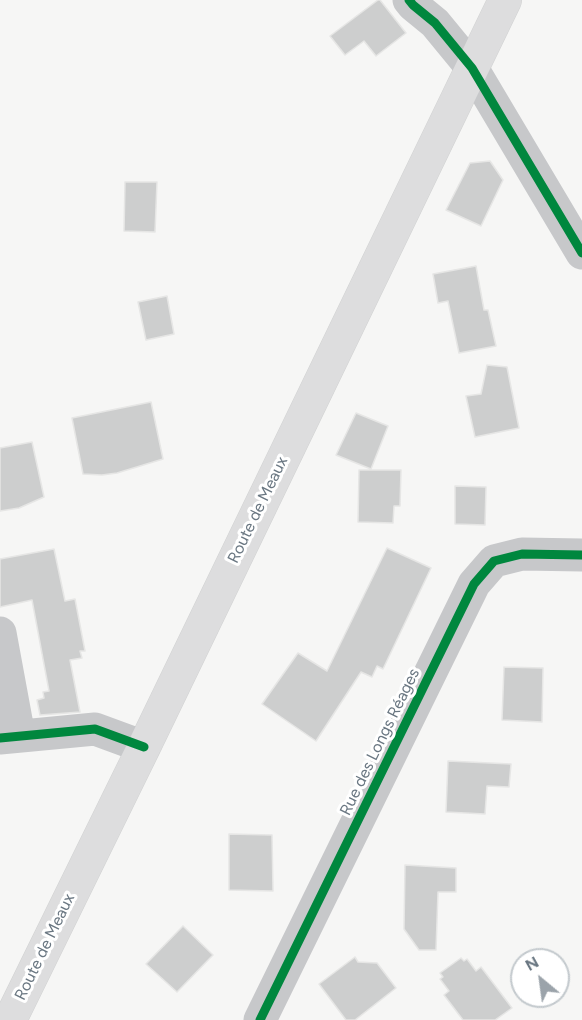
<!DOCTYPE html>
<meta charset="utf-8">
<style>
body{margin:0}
#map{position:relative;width:582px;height:1020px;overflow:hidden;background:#f6f6f5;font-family:Figtree,sans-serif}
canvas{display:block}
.north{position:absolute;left:510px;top:948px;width:60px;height:60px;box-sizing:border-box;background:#fff;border:2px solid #c3c9cd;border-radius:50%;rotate:331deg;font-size:16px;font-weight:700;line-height:24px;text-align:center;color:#6a7782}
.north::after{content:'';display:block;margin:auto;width:21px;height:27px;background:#9ba3aa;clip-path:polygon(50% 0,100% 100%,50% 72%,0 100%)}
</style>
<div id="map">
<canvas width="582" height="1020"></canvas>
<div class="north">N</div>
</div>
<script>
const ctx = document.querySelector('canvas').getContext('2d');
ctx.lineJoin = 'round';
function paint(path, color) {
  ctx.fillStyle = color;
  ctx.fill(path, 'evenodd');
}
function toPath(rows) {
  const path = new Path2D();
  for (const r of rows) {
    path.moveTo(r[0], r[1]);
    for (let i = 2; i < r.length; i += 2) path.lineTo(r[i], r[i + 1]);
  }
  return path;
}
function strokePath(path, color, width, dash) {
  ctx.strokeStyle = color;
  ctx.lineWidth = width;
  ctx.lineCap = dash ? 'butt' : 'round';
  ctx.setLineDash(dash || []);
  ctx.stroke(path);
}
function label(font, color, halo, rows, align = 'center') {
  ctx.font = font + ' Figtree,sans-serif';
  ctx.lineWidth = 6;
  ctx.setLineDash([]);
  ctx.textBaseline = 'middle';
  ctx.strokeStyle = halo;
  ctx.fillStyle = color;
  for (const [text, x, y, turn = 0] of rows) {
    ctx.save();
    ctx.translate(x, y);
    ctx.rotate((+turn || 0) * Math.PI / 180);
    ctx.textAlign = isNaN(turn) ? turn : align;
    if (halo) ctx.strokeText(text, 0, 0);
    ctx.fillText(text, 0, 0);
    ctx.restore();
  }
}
const building = toPath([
 [378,0,380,0,406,33,376,56,364,41,345,55,330,36,378,0],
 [490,161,503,180,481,226,446,210,470,163,490,161],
 [125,182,157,182,155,232,124,231,125,182],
 [476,266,484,310,488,310,496,346,459,353,448,301,438,303,433,274,476,266],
 [167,296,174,334,146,340,138,302,167,296],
 [487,365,507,367,519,428,475,437,466,396,481,394,487,365],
 [151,402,163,459,117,473,102,475,83,474,72,418,151,402],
 [356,413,388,426,371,469,336,455,356,413],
 [32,442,44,497,19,508,0,511,0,448,32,442],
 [359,470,401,470,400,506,394,506,393,523,358,522,359,470],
 [455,486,486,487,485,525,455,524,455,486],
 [387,548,431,568,383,669,377,666,372,677,361,672,316,741,262,704,298,653,327,671,387,548],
 [54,549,65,601,75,599,85,651,80,651,82,658,70,660,80,712,40,715,37,700,44,698,43,692,49,691,32,600,0,607,0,559,54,549],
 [504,667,543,668,542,722,502,720,504,667],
 [448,761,511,764,509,787,487,786,485,814,446,812,448,761],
 [229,834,272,835,273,891,229,890,229,834],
 [405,865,456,868,456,892,438,892,436,950,419,950,404,929,405,865],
 [183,926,213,955,177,992,146,964,183,926],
 [355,957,358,962,377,963,396,988,355,1020,346,1020,319,984,355,957],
 [461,958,464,961,467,959,476,971,481,967,512,1008,495,1020,463,1020,444,995,449,991,440,979,443,977,440,973,461,958]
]);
paint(building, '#cdcece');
strokePath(building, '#e6e6e5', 1.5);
const major = toPath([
 [10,1020,144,747,505,0]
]);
strokePath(major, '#d1d2d2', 34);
strokePath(toPath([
 [409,0,413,5,435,23,472,68,582,253],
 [0,633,19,736],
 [0,738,95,729,144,747],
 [260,1020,474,584,494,561,522,554,582,555]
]), '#c7c8ca', 33);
strokePath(major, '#ddddde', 33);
strokePath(toPath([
 [409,0,413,5,435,23,472,68,582,253],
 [0,738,95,729,144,747],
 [260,1020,474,584,494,561,522,554,582,555]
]), '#00873e', 9);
label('16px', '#6a7782', '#fff', [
 ["Route de Meaux",258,510,-64],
 ["Rue des Longs Réages",380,742,-64],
 ["Route de Meaux",45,947,-64]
]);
</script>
